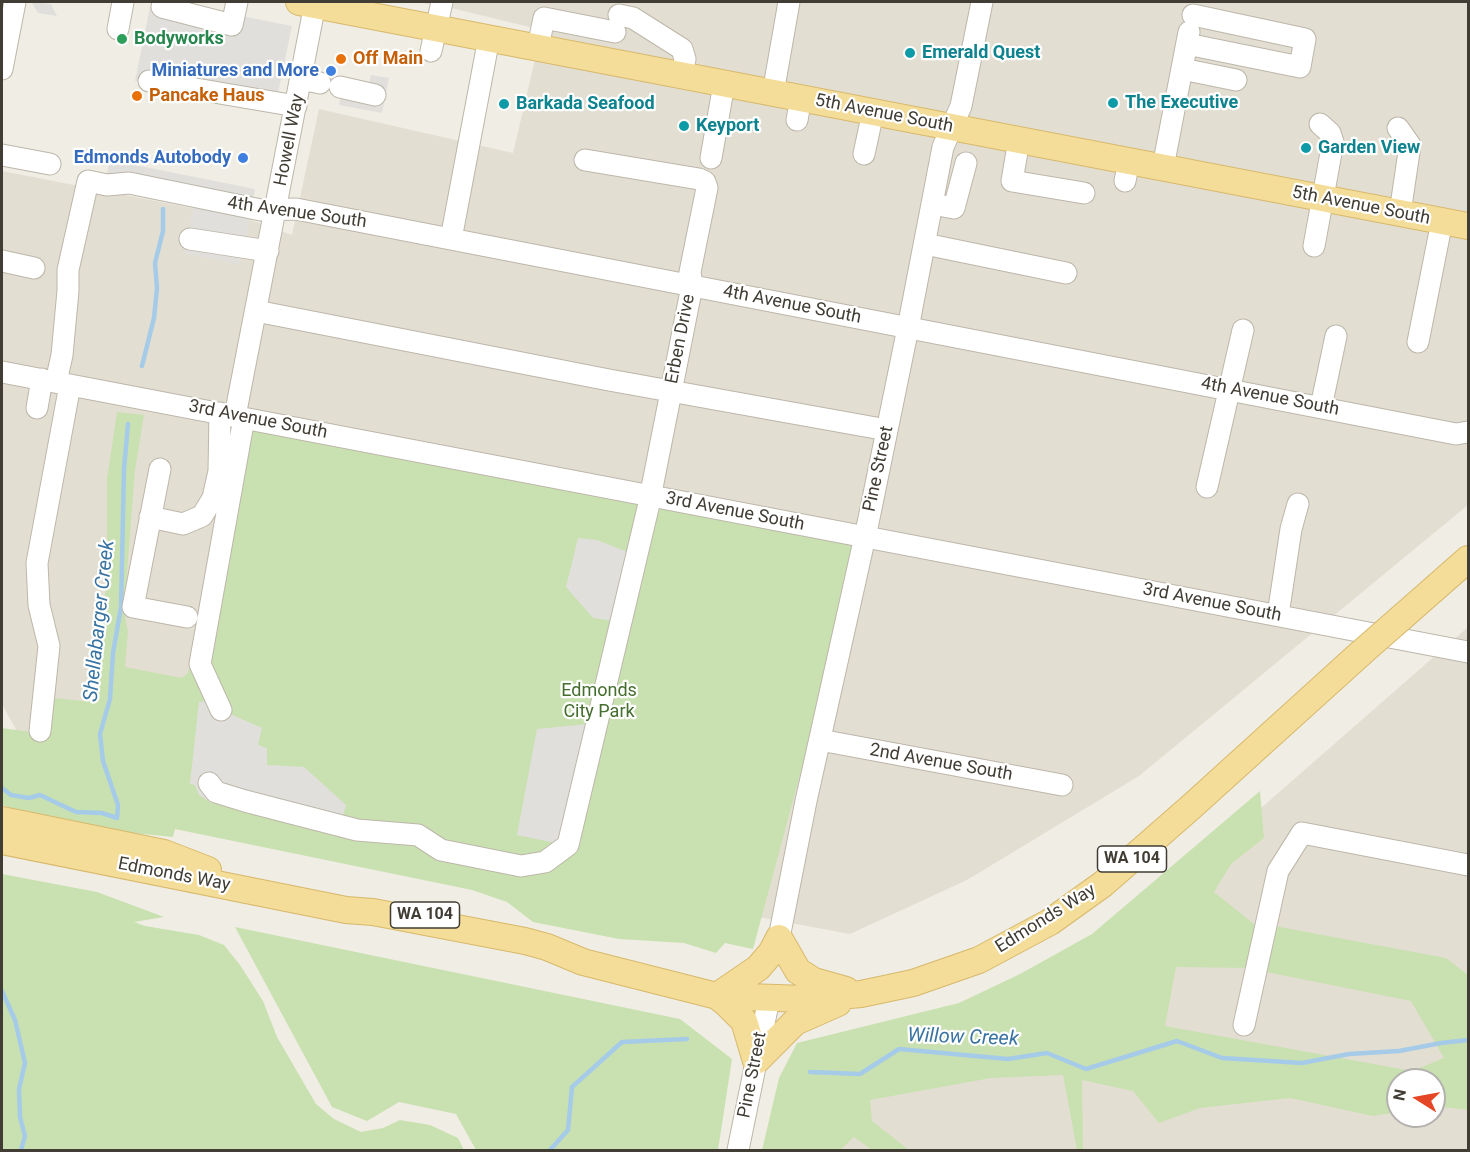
<!DOCTYPE html>
<style>
body{margin:0}
#map{position:relative;width:1470px;height:1152px;overflow:hidden;background:#f0ede4;font-family:Roboto,sans-serif}
canvas{display:block}
.frame{position:absolute;inset:0;border:3px solid #413d34;pointer-events:none}
.north{position:absolute;left:1386px;top:1068px;width:60px;height:60px;box-sizing:border-box;background:#fff;border:2px solid #b3b1ae;border-radius:50%;rotate:281deg;font-size:16px;font-weight:700;line-height:24px;text-align:center;color:#413d34}
.north::after{content:'';display:block;margin:auto;width:21px;height:27px;background:#e54726;clip-path:polygon(50% 0,100% 100%,50% 72%,0 100%)}
</style>
<div id="map">
<canvas width="1470" height="1152"></canvas>
<div class="frame"></div>
<div class="north">N</div>
</div>
<script>
const ctx = document.querySelector('canvas').getContext('2d');
ctx.lineJoin = 'round';
function paint(path, color) {
  ctx.fillStyle = color;
  ctx.fill(path, 'evenodd');
}
function toPath(rows) {
  const path = new Path2D();
  for (const r of rows) {
    path.moveTo(r[0], r[1]);
    for (let i = 2; i < r.length; i += 2) path.lineTo(r[i], r[i + 1]);
  }
  return path;
}
function strokePath(path, color, width, dash) {
  ctx.strokeStyle = color;
  ctx.lineWidth = width;
  ctx.lineCap = dash ? 'butt' : 'round';
  ctx.setLineDash(dash || []);
  ctx.stroke(path);
}
function label(font, color, halo, rows, align = 'center') {
  ctx.font = font + ' Roboto,sans-serif';
  ctx.lineWidth = 4.5;
  ctx.setLineDash([]);
  ctx.textBaseline = 'middle';
  ctx.strokeStyle = halo;
  ctx.fillStyle = color;
  for (const [text, x, y, turn = 0] of rows) {
    ctx.save();
    ctx.translate(x, y);
    ctx.rotate((+turn || 0) * Math.PI / 180);
    ctx.textAlign = isNaN(turn) ? turn : align;
    if (halo) ctx.strokeText(text, 0, 0);
    ctx.fillText(text, 0, 0);
    ctx.restore();
  }
}
paint(toPath([
 [417,2,1468,2,1468,505,1139,776,967,880,850,934,46,785,2,704,2,171,248,219,292,235,319,109,513,153,542,30,451,8],
 [1468,627,1468,1150,782,1150,1149,906],
 [1398,1080,1434,1080,1434,1116,1398,1116]
]), '#e3ded2');
paint(toPath([
 [117,412,144,415,135,470,124,611,128,632,125,667,182,678,188,673,244,418,864,537,753,949,725,943,716,953,684,943,619,939,533,922,507,902,472,890,175,829,173,837,113,831,21,811,2,805,2,728,31,732,54,698,92,702,95,694,101,655,107,566,107,479],
 [1260,791,1264,838,1231,864,1214,892,1260,929,1252,968,1176,967,1165,1026,1412,1071,1444,1058,1411,1001,1261,971,1269,925,1446,958,1468,975,1468,1110,1434,1106,1434,1080,1398,1080,1398,1112,1373,1116,1290,1098,1200,1108,1159,1123,1133,1091,1082,1080,1083,1150,1077,1150,1063,1075,991,1078,870,1100,872,1121,909,1150,872,1150,854,1137,840,1150,762,1150,779,1078,797,1043,959,1003,1020,974,1092,934],
 [2,874,97,892,164,917,134,922,145,926,199,935,224,945,240,965,263,1001,277,1037,316,1104,334,1119,361,1132,383,1128,400,1120,430,1125,458,1138,464,1150,2,1150],
 [235,927,680,1019,732,1059,718,1150,476,1150,456,1114,399,1102,367,1121,332,1107]
]), '#c9e1b0');
paint(toPath([
 [34,2,51,4,57,16,38,13,32,3],
 [151,2,171,2,292,26,276,102,135,81],
 [371,75,389,78,382,113,339,105,344,83,368,88],
 [110,160,255,189,251,211,105,183],
 [195,202,251,214,240,265,184,253],
 [578,538,597,540,630,553,615,621,593,618,566,587],
 [207,701,221,710,262,728,258,745,267,748,267,765,304,767,346,805,338,834,210,802,199,795,195,785,190,784,199,702],
 [588,724,565,845,517,835,537,729]
]), '#e1dfdc');
strokePath(toPath([
 [142,366,154,318,157,288,155,263,163,231,163,209],
 [2,788,11,795,29,798,40,795,76,812,102,813,117,818,118,805,103,761,100,734,110,699,113,653,121,607,124,469,128,424],
 [2,991,15,1020,25,1063,19,1089,20,1117,25,1136,21,1150],
 [810,1072,860,1074,899,1049,1008,1059,1047,1053,1086,1069,1177,1041,1222,1058,1302,1063,1349,1054,1399,1051,1441,1043,1468,1040],
 [550,1150,568,1130,572,1087,622,1042,687,1039]
]), '#a5cbe8', 4.5);
const minor = toPath([
 [163,2,162,7,232,25,237,2],
 [619,15,633,18,682,49,685,59,682,75],
 [118,29,123,2],
 [1187,44,1300,67,1305,39,1193,15],
 [538,47,544,18,615,32],
 [431,51,442,2],
 [2,69,15,2],
 [1182,69,1236,80],
 [301,79,320,83],
 [149,81,296,106],
 [340,87,375,95],
 [773,93,789,2],
 [797,120,801,98],
 [1398,128,1410,145,1400,213],
 [1019,140,1012,181,1084,193],
 [864,154,873,112],
 [2,155,50,164],
 [711,158,724,84],
 [1163,167,1189,32],
 [1125,181,1129,161],
 [932,204,954,208,966,163],
 [190,239,268,251],
 [451,239,489,38],
 [925,244,1066,273],
 [1314,246,1333,142,1330,133,1320,124],
 [2,261,34,268],
 [256,311,609,380,887,430],
 [1418,342,1442,221],
 [2,372,1468,652],
 [56,382,62,355,68,291,68,270,88,181,107,185,129,183,261,210,296,209,1456,434,1468,432],
 [1321,407,1336,336],
 [37,408,42,379],
 [235,416,315,4],
 [160,469,133,607,187,617],
 [1207,487,1243,330],
 [150,517,183,524,202,516,213,498,219,471,220,413],
 [1278,615,1291,529,1298,504],
 [221,710,200,664,244,418],
 [40,731,49,646,39,605,37,563,70,385],
 [820,740,1062,785],
 [209,783,216,792,245,801,357,830,418,835,441,850,521,866,545,862,568,845,648,508,692,286,690,272,707,188,705,182,699,179,585,160],
 [779,938,806,801,868,523,908,328,943,147,961,106,982,2],
 [1244,1025,1278,871,1302,833,1468,865],
 [738,1150,769,999]
]);
const major = toPath([
 [299,2,1468,226],
 [1401,618,1468,559],
 [2,820,164,853,208,870],
 [2,841,346,910,373,912,525,941,547,947,583,962,717,996,806,999,861,994,913,983,979,960,1050,922,1103,884,1191,807,1361,653],
 [779,938,798,971,814,981,846,990],
 [717,996,758,968,771,953,779,938],
 [717,996,728,1005,744,1021,756,1061],
 [756,1061,795,1022,838,1003]
]);
strokePath(minor, '#bdb7aa', 23);
strokePath(major, '#d7b96b', 28);
strokePath(minor, '#fff', 21);
strokePath(major, '#f4dc99', 26);
const majorBridge = toPath([
 [1361,653,1401,618]
]);
strokePath(majorBridge, '#d7b96b', 28, []);
strokePath(majorBridge, '#f4dc99', 26);
for (const [x, y, r, color] of [
 [122,39,6,"#2e9e5b"],
 [910,53,6,"#0f9aa8"],
 [341,59,6,"#e8710a"],
 [331,71,6,"#3f7fe0"],
 [137,96,6,"#e8710a"],
 [1113,103,6,"#0f9aa8"],
 [504,104,6,"#0f9aa8"],
 [684,126,6,"#0f9aa8"],
 [1306,148,6,"#0f9aa8"],
 [243,158,6,"#3f7fe0"]
]) {
  const dot = new Path2D();
  dot.arc(x, y, r, 0, 2 * Math.PI);
  ctx.fillStyle = color;
  ctx.fill(dot);
  strokePath(dot, '#fff', 2);
}
for (const [x, y, w] of [
 [1132,859,69],
 [425,915,69]
]) {
  const box = new Path2D();
  box.roundRect(x - w / 2, y - 13, w, 26, 4.5);
  ctx.fillStyle = '#fff';
  ctx.fill(box);
  strokePath(box, '#413d34', 1.5);
}
label('bold 16px', '#413d34', null, [
 ["WA 104",1132,859],
 ["WA 104",425,915]
]);
label('bold 18px', '#27864d', '#fff', [
 ["Bodyworks",134,39]
], 'left');
label('bold 18px', '#0d838f', '#fff', [
 ["Emerald Quest",922,53],
 ["The Executive",1125,103],
 ["Barkada Seafood",516,104],
 ["Keyport",696,126],
 ["Garden View",1318,148]
], 'left');
label('bold 18px', '#c56008', '#fff', [
 ["Off Main",353,59],
 ["Pancake Haus",149,96]
], 'left');
label('bold 18px', '#366cbe', '#fff', [
 ["Miniatures and More",319,71],
 ["Edmonds Autobody",231,158]
], 'right');
label('18px', '#413d34', '#fff', [
 ["5th Avenue South",884,114,11],
 ["Howell Way",290,140,-79],
 ["5th Avenue South",1361,206,11],
 ["4th Avenue South",297,213,8],
 ["4th Avenue South",792,305,11],
 ["Erben Drive",681,339,-79],
 ["4th Avenue South",1270,397,11],
 ["3rd Avenue South",258,420,11],
 ["Pine Street",879,469,-78],
 ["3rd Avenue South",735,512,11],
 ["3rd Avenue South",1212,603,11],
 ["2nd Avenue South",941,763,10],
 ["Edmonds Way",174,875,11],
 ["Edmonds Way",1046,919,-32],
 ["Pine Street",753,1075,-79]
]);
label('18px', '#446d2e', '#fff', [
 ["Edmonds",599,691],
 ["City Park",599,712]
]);
label('italic 20px', '#3973a2', '#fff', [
 ["Shellabarger Creek",100,621,-84],
 ["Willow Creek",963,1038,2]
]);
</script>
